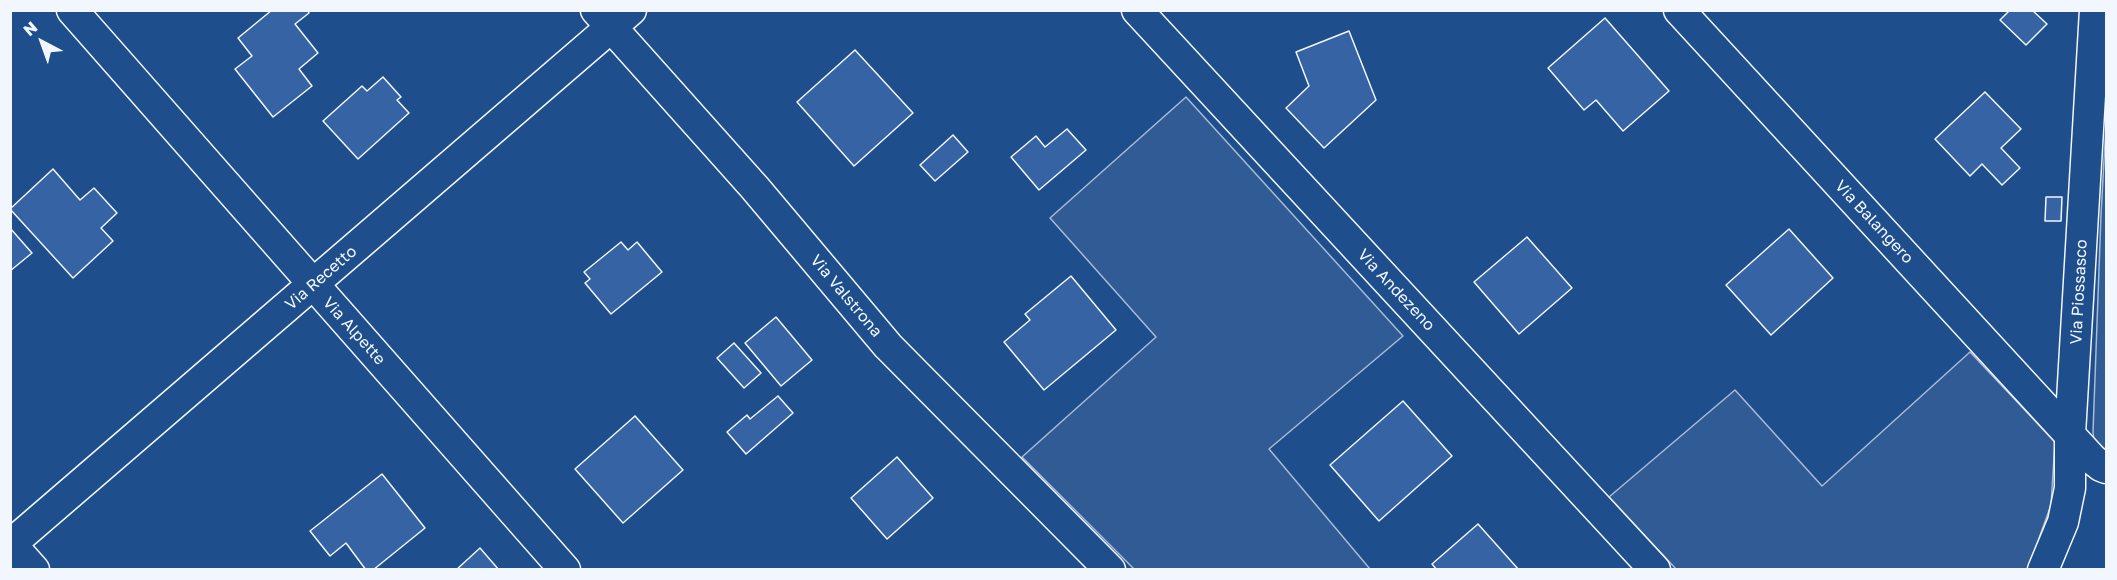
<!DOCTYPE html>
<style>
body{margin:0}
#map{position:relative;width:2117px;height:580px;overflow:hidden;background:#1f4e8c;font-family:"Golos Text",sans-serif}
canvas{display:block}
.frame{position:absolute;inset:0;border:12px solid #f2f6ff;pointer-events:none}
.north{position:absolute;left:12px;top:12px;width:60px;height:60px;-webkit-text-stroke:4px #1f4e8c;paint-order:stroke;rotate:319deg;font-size:16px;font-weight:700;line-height:24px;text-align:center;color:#f2f6ff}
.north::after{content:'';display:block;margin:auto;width:21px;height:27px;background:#f2f6ff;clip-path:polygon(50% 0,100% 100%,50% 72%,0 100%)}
</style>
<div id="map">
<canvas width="2117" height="580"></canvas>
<div class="frame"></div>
<div class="north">N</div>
</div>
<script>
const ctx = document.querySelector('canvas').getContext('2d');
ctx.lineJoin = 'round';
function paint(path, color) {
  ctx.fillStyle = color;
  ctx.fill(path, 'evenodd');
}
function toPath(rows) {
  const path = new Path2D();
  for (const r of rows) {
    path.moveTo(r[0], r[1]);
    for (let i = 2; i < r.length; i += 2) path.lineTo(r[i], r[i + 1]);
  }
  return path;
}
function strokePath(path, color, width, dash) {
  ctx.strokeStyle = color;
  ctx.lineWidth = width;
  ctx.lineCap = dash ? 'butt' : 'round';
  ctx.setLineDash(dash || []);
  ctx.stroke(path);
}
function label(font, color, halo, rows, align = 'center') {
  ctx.font = font + ' "Golos Text",sans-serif';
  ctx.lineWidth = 4.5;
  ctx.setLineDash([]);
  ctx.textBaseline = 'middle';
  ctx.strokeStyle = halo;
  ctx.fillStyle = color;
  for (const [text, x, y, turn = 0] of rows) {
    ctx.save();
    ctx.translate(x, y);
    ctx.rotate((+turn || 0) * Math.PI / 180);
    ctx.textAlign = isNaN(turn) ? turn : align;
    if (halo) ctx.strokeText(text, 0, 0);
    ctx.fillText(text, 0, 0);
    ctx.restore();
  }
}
const built = toPath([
 [1186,97,1403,336,1269,449,1370,569,1134,569,1022,457,1156,337,1050,218,1186,97],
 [2106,124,2106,459,2095,449,2093,432,2101,215,2106,124],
 [1970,352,2055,442,2051,505,2028,569,1676,569,1609,497,1735,390,1822,486,1970,352]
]);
paint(built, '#305b95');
strokePath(built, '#a8bbd7', 1.5);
const building = toPath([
 [272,10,308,10,309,13,295,24,318,53,299,69,312,86,273,117,235,69,252,56,238,38,272,10],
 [2010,10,2032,10,2047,24,2026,45,2000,20,2010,10],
 [1605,18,1669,91,1623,131,1596,100,1584,110,1548,68,1605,18],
 [1349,31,1376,100,1324,148,1286,108,1309,86,1296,52,1349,31],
 [855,50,913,113,854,166,797,102,855,50],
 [383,77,401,97,397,100,409,113,358,159,323,121,362,86,367,91,383,77],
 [1985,92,2021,129,2001,148,2020,168,2002,185,1982,164,1970,176,1935,139,1985,92],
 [1067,129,1086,150,1039,190,1011,157,1036,136,1045,147,1067,129],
 [953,135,968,152,935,181,920,165,953,135],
 [53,169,80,200,94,188,117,213,101,228,113,241,73,278,10,209,53,169],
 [2046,197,2062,197,2061,221,2045,221,2046,197],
 [10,228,32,253,10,271,10,228],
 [1789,229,1833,278,1771,335,1726,285,1789,229],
 [1527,237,1572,288,1519,334,1474,282,1527,237],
 [621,242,628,250,637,242,662,272,611,314,585,283,590,279,584,272,621,242],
 [1071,276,1116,330,1044,390,1004,342,1030,320,1025,314,1071,276],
 [776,317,812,360,781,386,745,343,776,317],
 [734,343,761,373,744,388,717,358,734,343],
 [778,396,793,413,746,454,727,432,747,415,750,419,778,396],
 [1403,401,1452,456,1379,521,1330,465,1403,401],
 [635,416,683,470,623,523,575,469,635,416],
 [897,457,933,498,887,539,851,498,897,457],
 [382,474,425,528,373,570,366,570,346,543,330,556,310,531,382,474],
 [1478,524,1519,570,1437,570,1432,564,1478,524],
 [480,548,499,570,456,570,480,548]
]);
paint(building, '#3563a3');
strokePath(building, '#f2f6ff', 1.5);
const minor = toPath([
 [72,10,565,570],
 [596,10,755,188,888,346,1110,570],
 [1137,10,1655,570],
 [1679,10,2092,459,2101,466,2106,468],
 [10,543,34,570],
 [10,545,631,10],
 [2043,570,2063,522,2070,488,2070,434,2095,10]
]);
strokePath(minor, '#f2f6ff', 33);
strokePath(minor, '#1f4e8c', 30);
label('16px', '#f2f6ff', '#1f4e8c', [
 ["Via Balangero",1874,222,47],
 ["Via Recetto",321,278,-41],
 ["Via Andezeno",1396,290,47],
 ["Via Piossasco",2079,292,-87],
 ["Via Valstrona",846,296,50],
 ["Via Alpette",354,331,48]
]);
</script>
